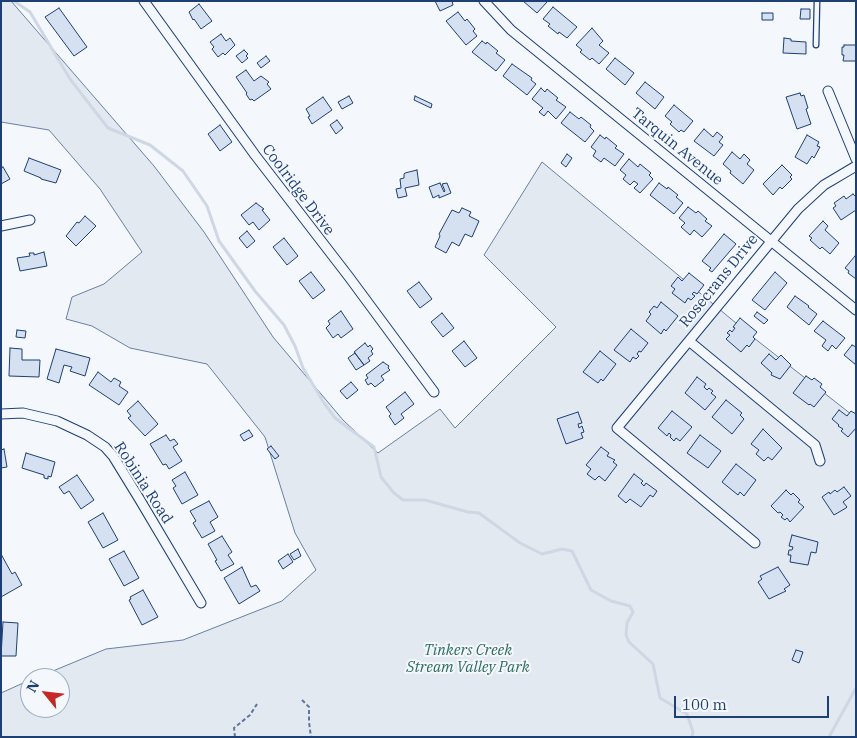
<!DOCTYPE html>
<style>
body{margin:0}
#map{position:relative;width:857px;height:738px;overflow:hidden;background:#f4f7fb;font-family:"IBM Plex Serif",serif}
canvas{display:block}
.frame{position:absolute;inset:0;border:2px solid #1d3f73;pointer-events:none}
.north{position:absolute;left:20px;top:668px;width:50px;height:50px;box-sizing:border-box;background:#f4f7fb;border:1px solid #9eadc5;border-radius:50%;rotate:299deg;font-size:14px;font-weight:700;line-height:20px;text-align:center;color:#1d3f73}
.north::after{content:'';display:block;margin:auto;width:18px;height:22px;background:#c62828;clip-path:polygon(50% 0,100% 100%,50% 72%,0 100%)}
.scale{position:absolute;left:674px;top:696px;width:155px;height:22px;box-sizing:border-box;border:2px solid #1d3f73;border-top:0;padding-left:6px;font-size:15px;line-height:18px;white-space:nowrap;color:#1d3f73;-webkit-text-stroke:4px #f4f7fb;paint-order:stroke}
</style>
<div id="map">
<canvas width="857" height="738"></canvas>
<div class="frame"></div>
<div class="north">N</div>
<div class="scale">100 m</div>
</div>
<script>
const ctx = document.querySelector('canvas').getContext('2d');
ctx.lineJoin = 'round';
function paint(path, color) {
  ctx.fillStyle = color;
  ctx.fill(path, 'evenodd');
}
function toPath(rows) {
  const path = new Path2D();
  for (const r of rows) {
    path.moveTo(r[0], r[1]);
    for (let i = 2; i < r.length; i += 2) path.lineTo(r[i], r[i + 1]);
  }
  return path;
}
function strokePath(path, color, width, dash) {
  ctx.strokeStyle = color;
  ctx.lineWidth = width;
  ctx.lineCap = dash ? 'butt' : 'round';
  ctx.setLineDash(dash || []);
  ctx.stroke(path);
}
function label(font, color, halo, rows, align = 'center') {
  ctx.font = font + ' "IBM Plex Serif",serif';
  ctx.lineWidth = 4;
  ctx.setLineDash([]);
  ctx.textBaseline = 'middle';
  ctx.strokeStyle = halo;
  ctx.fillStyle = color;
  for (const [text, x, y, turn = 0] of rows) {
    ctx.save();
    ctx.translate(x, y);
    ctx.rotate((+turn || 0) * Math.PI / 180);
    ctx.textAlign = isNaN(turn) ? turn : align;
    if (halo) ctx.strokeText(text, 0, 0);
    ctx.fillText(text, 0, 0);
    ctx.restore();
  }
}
const green = toPath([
 [1,1,11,1,154,166,204,232,273,337,343,420,378,453,440,409,455,428,556,327,484,255,542,162,754,338,856,418,856,737,1,737,1,693,30,680,30,708,60,708,60,678,36,678,106,649,183,640,282,601,316,570,295,533,265,437,207,364,130,348,92,326,66,319,72,297,104,284,142,252,100,189,49,130,1,122,1,1]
]);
paint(green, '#e3e9f0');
strokePath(green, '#687fa3', 1);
strokePath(toPath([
 [14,1,30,12,70,79,108,128,150,145,183,171,207,206,219,241,255,291,284,325,295,346,303,368,324,403,335,418,374,447,381,477,394,493,403,500,425,500,468,512,479,513,520,543,542,554,562,549,572,551,591,590,611,601,630,606,633,612,627,623,626,635,629,642,653,664,660,698,687,714,693,732,692,737],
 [829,737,856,688]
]), '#cfd7e4', 3);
const building = toPath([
 [435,1,452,1,453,5,440,11,435,1],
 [523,1,546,1,547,2,537,13,523,1],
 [199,4,212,21,201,29,194,19,193,20,189,12,199,4],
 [553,7,577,27,567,38,559,32,558,34,548,26,550,24,543,19,553,7],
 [59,8,87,47,74,56,45,17,59,8],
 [801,9,810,9,810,19,800,19,801,9],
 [458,12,465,21,467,19,475,29,473,31,477,36,466,45,446,21,458,12],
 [762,13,773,13,773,20,762,20,762,13],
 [592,28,603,41,599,45,609,53,599,64,592,58,590,60,580,52,582,50,576,45,592,28],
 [221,34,226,41,230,38,235,45,225,55,223,53,218,57,212,49,214,47,210,42,221,34],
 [784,38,791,39,791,41,806,42,806,54,783,53,784,38],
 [482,41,486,44,487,42,498,51,496,53,505,60,496,71,472,52,482,41],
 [844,45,856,45,856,61,843,61,844,55,842,55,842,47,844,47,844,45],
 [244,50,248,54,246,56,248,58,242,63,236,56,244,50],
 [266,56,270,61,261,68,257,63,266,56],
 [615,58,634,73,625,85,606,69,615,58],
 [512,64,532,78,531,80,536,84,527,95,503,76,512,64],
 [246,70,254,81,261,76,269,82,267,84,271,89,254,101,252,99,250,100,246,94,247,93,236,77,246,70],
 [645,82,664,97,655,109,636,93,645,82],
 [541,88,545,92,547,89,558,98,556,100,566,107,556,119,548,111,544,116,539,112,543,108,532,99,541,88],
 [800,93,801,96,804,95,808,108,806,109,811,124,797,129,786,97,800,93],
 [349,96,353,103,342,109,338,102,349,96],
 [415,96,432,104,431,108,414,100,415,96],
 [323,97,332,110,312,124,308,117,310,116,306,109,323,97],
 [674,105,693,121,684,132,681,130,679,132,670,124,672,122,665,116,674,105],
 [570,112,579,119,581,117,591,125,590,127,594,131,585,142,561,123,570,112],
 [337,120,343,128,336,134,330,125,337,120],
 [220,125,232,142,220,151,208,134,220,125],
 [704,129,713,137,717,132,723,137,719,142,723,145,714,156,694,141,704,129],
 [600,135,605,139,606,137,617,146,615,148,624,154,615,166,604,158,601,162,593,156,596,151,591,147,600,135],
 [807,135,819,142,817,146,820,147,814,158,812,156,807,164,795,157,807,135],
 [732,152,740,159,744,154,750,160,747,164,754,170,743,184,730,173,731,171,723,164,732,152],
 [567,154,572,158,566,167,561,163,567,154],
 [29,158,61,170,56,183,41,179,41,178,24,171,29,158],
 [629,159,638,167,640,164,651,173,649,175,653,179,640,193,634,188,638,184,634,181,630,185,623,179,626,175,620,170,629,159],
 [782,165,792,175,790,177,792,179,782,189,780,187,773,195,763,184,782,165],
 [3,167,10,179,1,184,1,168,3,167],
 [417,170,419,185,405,188,407,196,398,198,396,189,401,188,400,179,404,178,404,174,405,173,417,170],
 [440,183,444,192,445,191,442,184,447,183,451,193,439,198,439,195,433,198,429,187,440,183],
 [659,183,667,189,668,187,678,195,676,197,683,203,674,214,650,195,659,183],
 [853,194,856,197,856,210,841,220,833,208,836,206,834,203,844,196,846,199,853,194],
 [256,203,264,209,262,210,270,220,259,230,253,222,249,225,241,215,256,203],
 [688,207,696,213,698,211,707,219,705,221,712,226,702,237,694,230,690,235,681,227,685,223,679,218,688,207],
 [462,208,471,212,469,216,479,221,472,237,465,234,459,246,452,242,446,253,435,247,440,236,439,234,452,210,459,213,462,208],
 [85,216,96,226,76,246,66,236,77,222,79,223,85,216],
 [823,221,828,226,825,230,839,243,830,254,822,247,820,249,810,240,812,238,809,236,823,221],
 [247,231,255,241,247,248,239,238,247,231],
 [724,234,736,244,712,272,709,270,711,268,702,261,724,234],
 [284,238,298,256,287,265,273,247,284,238],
 [44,252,47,266,20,271,17,258,30,256,29,253,34,253,34,255,44,252],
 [855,256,856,256,856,279,848,273,849,271,845,268,855,256],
 [311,272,325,290,313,299,299,281,311,272],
 [775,272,787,283,765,310,752,300,775,272],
 [689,273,704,285,697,294,694,292,692,294,695,296,691,300,688,298,685,303,672,293,675,289,671,286,678,277,682,281,689,273],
 [419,282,432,299,420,308,407,291,419,282],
 [795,296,809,306,808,307,817,314,809,325,787,307,795,296],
 [661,302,678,316,666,331,664,329,661,334,646,321,651,314,649,312,654,306,657,308,661,302],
 [341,311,353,329,341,338,338,334,333,338,326,328,330,324,328,321,341,311],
 [757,312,768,320,764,324,754,316,757,312],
 [442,313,454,328,443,337,431,322,442,313],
 [740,318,757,332,753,337,755,339,749,347,747,345,741,352,726,339,730,335,727,333,730,330,732,332,735,328,733,327,740,318],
 [823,321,845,338,836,349,832,345,828,351,822,346,826,340,814,331,823,321],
 [631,329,648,343,641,352,639,351,637,354,639,356,636,359,633,357,630,362,614,350,631,329],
 [17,330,26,331,25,338,16,337,17,330],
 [464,341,477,358,465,367,452,351,464,341],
 [365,343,368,347,370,345,373,349,371,351,373,354,368,358,370,361,364,365,354,352,365,343],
 [852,345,856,347,856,365,844,355,852,345],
 [10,348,22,349,22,360,40,360,39,377,9,376,10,348],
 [56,349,90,358,85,376,70,371,72,367,64,365,59,383,47,379,56,349],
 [600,351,616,364,603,381,601,379,598,383,583,372,600,351],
 [355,353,364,365,356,370,348,358,355,353],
 [769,354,776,360,781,355,791,365,780,379,771,375,772,373,761,363,769,354],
 [383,362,389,366,388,368,390,370,381,376,384,380,375,387,371,383,368,385,365,380,368,378,366,375,383,362],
 [98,372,111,382,114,378,121,382,119,386,128,392,119,405,89,385,98,372],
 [806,376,812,380,814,378,822,384,820,387,826,392,814,407,810,404,809,405,793,393,806,376],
 [697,377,706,384,704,387,707,390,709,388,713,391,711,393,716,397,705,410,685,393,697,377],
 [351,382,358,390,347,399,340,391,351,382],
 [405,392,414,404,401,414,404,418,395,425,389,416,391,414,386,407,405,392],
 [726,400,742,413,740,415,744,419,732,434,712,417,726,400],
 [138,401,158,424,145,436,128,418,131,416,127,411,138,401],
 [839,410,847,416,851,411,856,414,856,428,848,437,841,431,843,429,838,426,839,425,832,419,839,410],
 [672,411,692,427,680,441,676,438,674,441,670,437,671,435,669,433,667,436,658,428,672,411],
 [578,412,582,423,578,424,579,428,582,426,584,432,581,433,583,438,566,444,557,419,578,412],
 [763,429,782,448,772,460,768,457,764,461,756,454,759,450,751,444,763,429],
 [249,430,253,436,244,441,240,435,249,430],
 [166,435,170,441,174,439,178,444,173,447,182,461,169,469,166,464,163,465,150,444,166,435],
 [700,435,721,451,708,468,687,453,700,435],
 [271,446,279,456,275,459,267,449,271,446],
 [601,447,609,453,607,456,615,460,613,462,617,465,605,481,599,476,595,480,587,474,591,469,586,465,601,447],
 [4,449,7,467,1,468,1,450,4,449],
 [26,453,55,462,51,477,48,476,48,479,44,478,44,475,22,468,26,453],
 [736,464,756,480,744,496,740,492,738,495,722,482,736,464],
 [185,472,198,495,182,504,173,488,176,486,172,480,185,472],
 [634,474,643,481,641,483,644,486,646,483,657,491,653,497,650,495,641,507,630,499,626,503,618,496,634,474],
 [77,475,94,500,81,509,69,491,64,494,59,487,77,475],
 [844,487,851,496,843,502,847,507,846,508,834,515,822,497,829,492,830,494,835,490,837,492,844,487],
 [786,490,791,495,793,493,800,500,798,502,804,507,790,522,787,518,785,520,781,517,783,515,780,512,778,513,771,506,786,490],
 [209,501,218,517,210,522,215,531,202,538,193,523,196,521,190,511,209,501],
 [103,513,118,540,103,548,88,522,103,513],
 [792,535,818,542,816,553,811,552,808,565,790,562,791,555,788,555,789,550,792,550,793,547,789,546,792,535],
 [222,536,232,552,228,555,234,564,221,571,215,561,217,560,208,544,222,536],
 [298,549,301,556,294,560,290,554,298,549],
 [124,551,139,578,124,586,109,559,124,551],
 [1,554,12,574,15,572,22,585,1,597,1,554],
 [288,554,293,562,283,569,278,561,288,554],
 [242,567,251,587,256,585,260,591,239,604,224,578,242,567],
 [778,567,790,585,784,589,786,591,769,599,758,582,762,579,760,576,778,567],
 [143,590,158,617,142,625,129,600,131,599,130,597,143,590],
 [3,622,18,623,16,656,1,656,3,622],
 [796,650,803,652,799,663,792,660,796,650]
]);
paint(building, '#d5e0f0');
strokePath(building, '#1d3f73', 1);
const lane = toPath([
 [816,45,817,1]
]);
const street = toPath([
 [144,1,255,155,349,277,434,392],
 [484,1,511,30,856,310],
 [828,91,856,159],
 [1,226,30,220],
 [689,341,815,445,820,461],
 [1,414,23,413,57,421,87,435,105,447,113,456,140,500,201,603],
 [755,543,617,428,798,209,824,185,856,166]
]);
strokePath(lane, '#1d3f73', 7);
strokePath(street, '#1d3f73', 11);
strokePath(toPath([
 [302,700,309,707,309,722,311,737],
 [235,737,234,728,250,715,257,704]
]), '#5e769c', 2, [4, 2.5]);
strokePath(lane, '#f4f7fb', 4.5);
strokePath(street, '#f4f7fb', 9);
label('15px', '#1d3f73', '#f4f7fb', [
 ["Tarquin Avenue",677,147,39],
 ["Coolridge Drive",298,190,53],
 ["Rosecrans Drive",719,281,-51],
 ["Robinia Road",143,483,57]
]);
label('italic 15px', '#2c6c60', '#f4f7fb', [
 ["Tinkers Creek",468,651],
 ["Stream Valley Park",468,668]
]);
</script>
